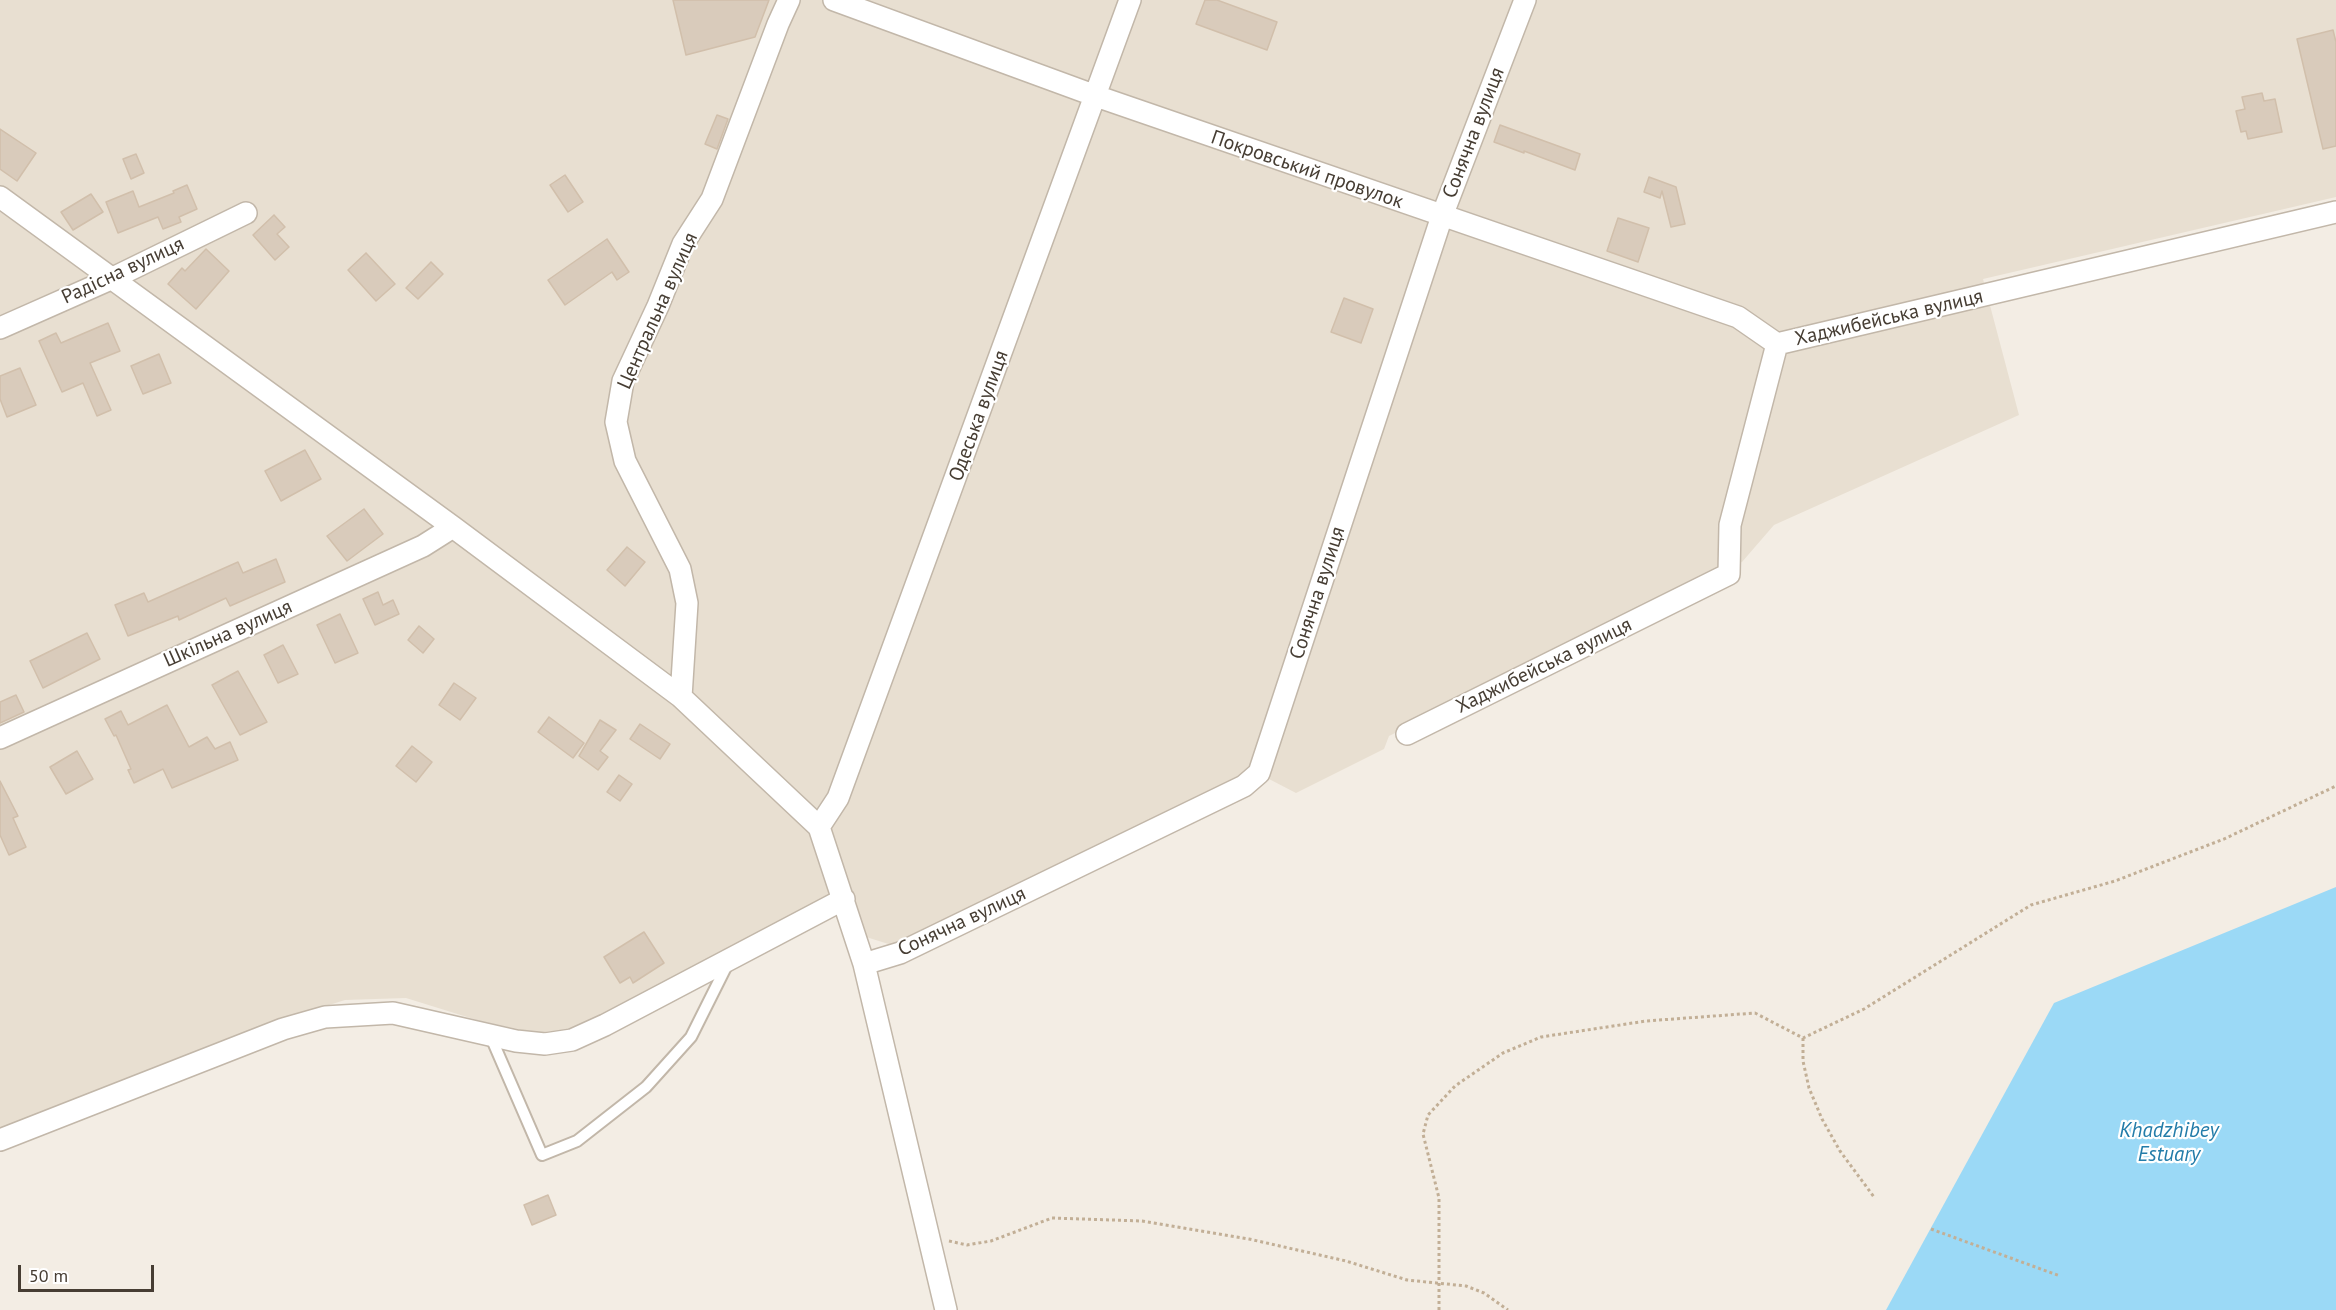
<!DOCTYPE html>
<meta charset="utf-8">
<style>
body{margin:0}
#map{position:relative;width:2336px;height:1310px;overflow:hidden;background:#f3ede4;font-family:"PT Sans",sans-serif}
canvas{display:block}
.scale{position:absolute;left:18px;top:1265px;width:136px;height:27px;box-sizing:border-box;border:3px solid #463d33;border-top:0;padding-left:8px;font-size:18px;line-height:21px;white-space:nowrap;color:#463d33;-webkit-text-stroke:4px #fff;paint-order:stroke}
</style>
<div id="map">
<canvas width="2336" height="1310"></canvas>
<div class="scale">50 m</div>
</div>
<script>
const ctx = document.querySelector('canvas').getContext('2d');
ctx.lineJoin = 'round';
function paint(path, color) {
  ctx.fillStyle = color;
  ctx.fill(path, 'evenodd');
}
function toPath(rows) {
  const path = new Path2D();
  for (const r of rows) {
    path.moveTo(r[0], r[1]);
    for (let i = 2; i < r.length; i += 2) path.lineTo(r[i], r[i + 1]);
  }
  return path;
}
function strokePath(path, color, width, dash) {
  ctx.strokeStyle = color;
  ctx.lineWidth = width;
  ctx.lineCap = dash ? 'butt' : 'round';
  ctx.setLineDash(dash || []);
  ctx.stroke(path);
}
function label(font, color, halo, rows, align = 'center') {
  ctx.font = font + ' "PT Sans",sans-serif';
  ctx.lineWidth = 4.5;
  ctx.setLineDash([]);
  ctx.textBaseline = 'middle';
  ctx.strokeStyle = halo;
  ctx.fillStyle = color;
  for (const [text, x, y, turn = 0] of rows) {
    ctx.save();
    ctx.translate(x, y);
    ctx.rotate((+turn || 0) * Math.PI / 180);
    ctx.textAlign = isNaN(turn) ? turn : align;
    if (halo) ctx.strokeText(text, 0, 0);
    ctx.fillText(text, 0, 0);
    ctx.restore();
  }
}
paint(toPath([
 [0,0,2336,0,2336,197,1983,279,2019,415,1774,525,1742,562,1389,736,1384,749,1296,793,1269,779,1237,779,898,947,863,936,850,887,580,1029,536,1033,480,1021,406,998,345,1000,281,1020,0,1130]
]), '#e8dfd1');
paint(toPath([
 [2336,887,2336,1310,1886,1310,2054,1003]
]), '#9bd9f6');
const building = toPath([
 [673,0,769,0,755,37,686,55,673,0],
 [1205,0,1217,0,1277,22,1267,50,1196,24,1205,0],
 [2333,30,2336,42,2336,146,2323,149,2297,39,2333,30],
 [2262,93,2264,101,2275,99,2282,132,2248,139,2246,131,2241,132,2236,111,2245,109,2242,97,2262,93],
 [717,115,728,119,717,149,705,144,717,115],
 [1500,125,1580,154,1575,170,1524,151,1524,153,1494,142,1500,125],
 [0,129,36,153,17,181,0,169,0,129],
 [136,154,144,173,131,179,123,159,136,154],
 [565,175,583,202,568,212,550,185,565,175],
 [1649,177,1676,187,1685,224,1671,227,1662,191,1660,198,1644,192,1649,177],
 [187,185,197,209,179,217,181,222,163,229,158,217,118,233,106,202,133,191,139,207,174,193,173,191,187,185],
 [91,194,103,212,73,230,61,212,91,194],
 [274,215,285,227,277,234,289,247,275,260,253,235,274,215],
 [1618,218,1649,228,1638,262,1607,251,1618,218],
 [607,239,629,272,617,280,612,272,565,305,548,280,607,239],
 [206,249,229,271,196,309,168,284,182,268,185,271,206,249],
 [366,253,395,284,376,301,348,270,366,253],
 [431,262,443,274,418,299,406,288,431,262],
 [1344,298,1373,309,1361,343,1331,332,1344,298],
 [108,323,120,351,90,363,111,410,97,416,83,383,62,392,39,341,56,333,61,343,108,323],
 [159,354,171,383,143,394,131,366,159,354],
 [20,368,36,405,7,417,0,399,0,376,20,368],
 [305,450,321,479,281,501,265,471,305,450],
 [364,509,383,534,347,561,327,536,364,509],
 [627,547,645,562,625,586,607,570,627,547],
 [276,559,285,582,230,606,226,598,179,620,178,616,128,636,115,605,144,593,148,602,238,562,243,573,276,559],
 [378,592,383,605,393,600,399,614,375,625,363,599,378,592],
 [340,614,358,653,335,663,317,625,340,614],
 [419,626,434,639,423,653,408,640,419,626],
 [87,633,100,659,43,688,30,661,87,633],
 [283,645,298,674,278,683,264,655,283,645],
 [238,671,267,722,240,735,212,685,238,671],
 [454,683,476,698,460,720,439,705,454,683],
 [16,695,24,712,0,723,0,702,16,695],
 [167,705,189,747,207,737,215,749,230,742,238,760,172,788,163,769,134,783,128,770,131,769,116,735,114,736,105,719,121,711,128,725,167,705],
 [549,717,584,743,573,758,538,732,549,717],
 [600,720,616,730,600,751,608,757,598,770,579,756,600,720],
 [640,724,670,744,660,759,630,739,640,724],
 [412,746,432,762,416,782,396,766,412,746],
 [77,751,93,779,66,794,50,767,77,751],
 [619,775,632,784,620,801,607,792,619,775],
 [0,781,18,816,13,818,26,847,9,855,0,835,0,781],
 [644,932,664,963,633,983,630,977,620,983,604,957,644,932],
 [548,1195,556,1215,532,1225,524,1205,548,1195]
]);
paint(building, '#d9cbbb');
strokePath(building, '#d1bfab', 1.5);
const service = toPath([
 [490,1035,542,1155,577,1141,646,1087,691,1037,728,963]
]);
const minor = toPath([
 [834,0,1096,96,1738,317,1777,344],
 [0,197,453,527,681,697,819,827,864,964,946,1310],
 [0,328,113,278,246,213],
 [681,697,687,603,680,569,625,461,616,422,623,381,658,306,683,244,712,199,778,24,789,0],
 [1407,734,1729,574,1730,525,1777,344,2336,212],
 [0,738,423,546,453,527],
 [819,827,838,798,1130,0],
 [864,964,900,953,1244,786,1259,773,1442,216,1525,0],
 [0,1140,283,1029,325,1017,393,1013,516,1041,545,1044,572,1040,605,1025,844,899]
]);
strokePath(service, '#c2b7a9', 14);
strokePath(minor, '#c2b7a9', 24);
strokePath(toPath([
 [1803,1038,1803,1061,1809,1088,1822,1119,1840,1151,1874,1197],
 [1931,1229,2060,1276],
 [949,1241,967,1245,991,1241,1052,1218,1142,1221,1249,1239,1346,1261,1407,1280,1466,1286,1484,1293,1508,1310],
 [1439,1310,1439,1198,1423,1134,1428,1115,1455,1086,1503,1053,1541,1037,1646,1021,1755,1013,1803,1038,1864,1009,2031,905,2115,881,2224,839,2336,786]
]), '#c2af96', 3, [3, 3]);
strokePath(service, '#fff', 10);
strokePath(minor, '#fff', 21);
label('20px', '#463d33', '#fff', [
 ["Сонячна вулиця",1474,133,-69],
 ["Покровський провулок",1307,170,19],
 ["Радісна вулиця",123,271,-25],
 ["Центральна вулиця",658,311,-66],
 ["Хаджибейська вулиця",1889,318,-13],
 ["Одеська вулиця",979,416,-70],
 ["Сонячна вулиця",1318,593,-72],
 ["Шкільна вулиця",228,634,-24],
 ["Хаджибейська вулиця",1544,666,-26],
 ["Сонячна вулиця",962,922,-25]
]);
label('italic 21px', '#237ca9', '#fff', [
 ["Khadzhibey",2169,1131],
 ["Estuary",2169,1155]
]);
</script>
